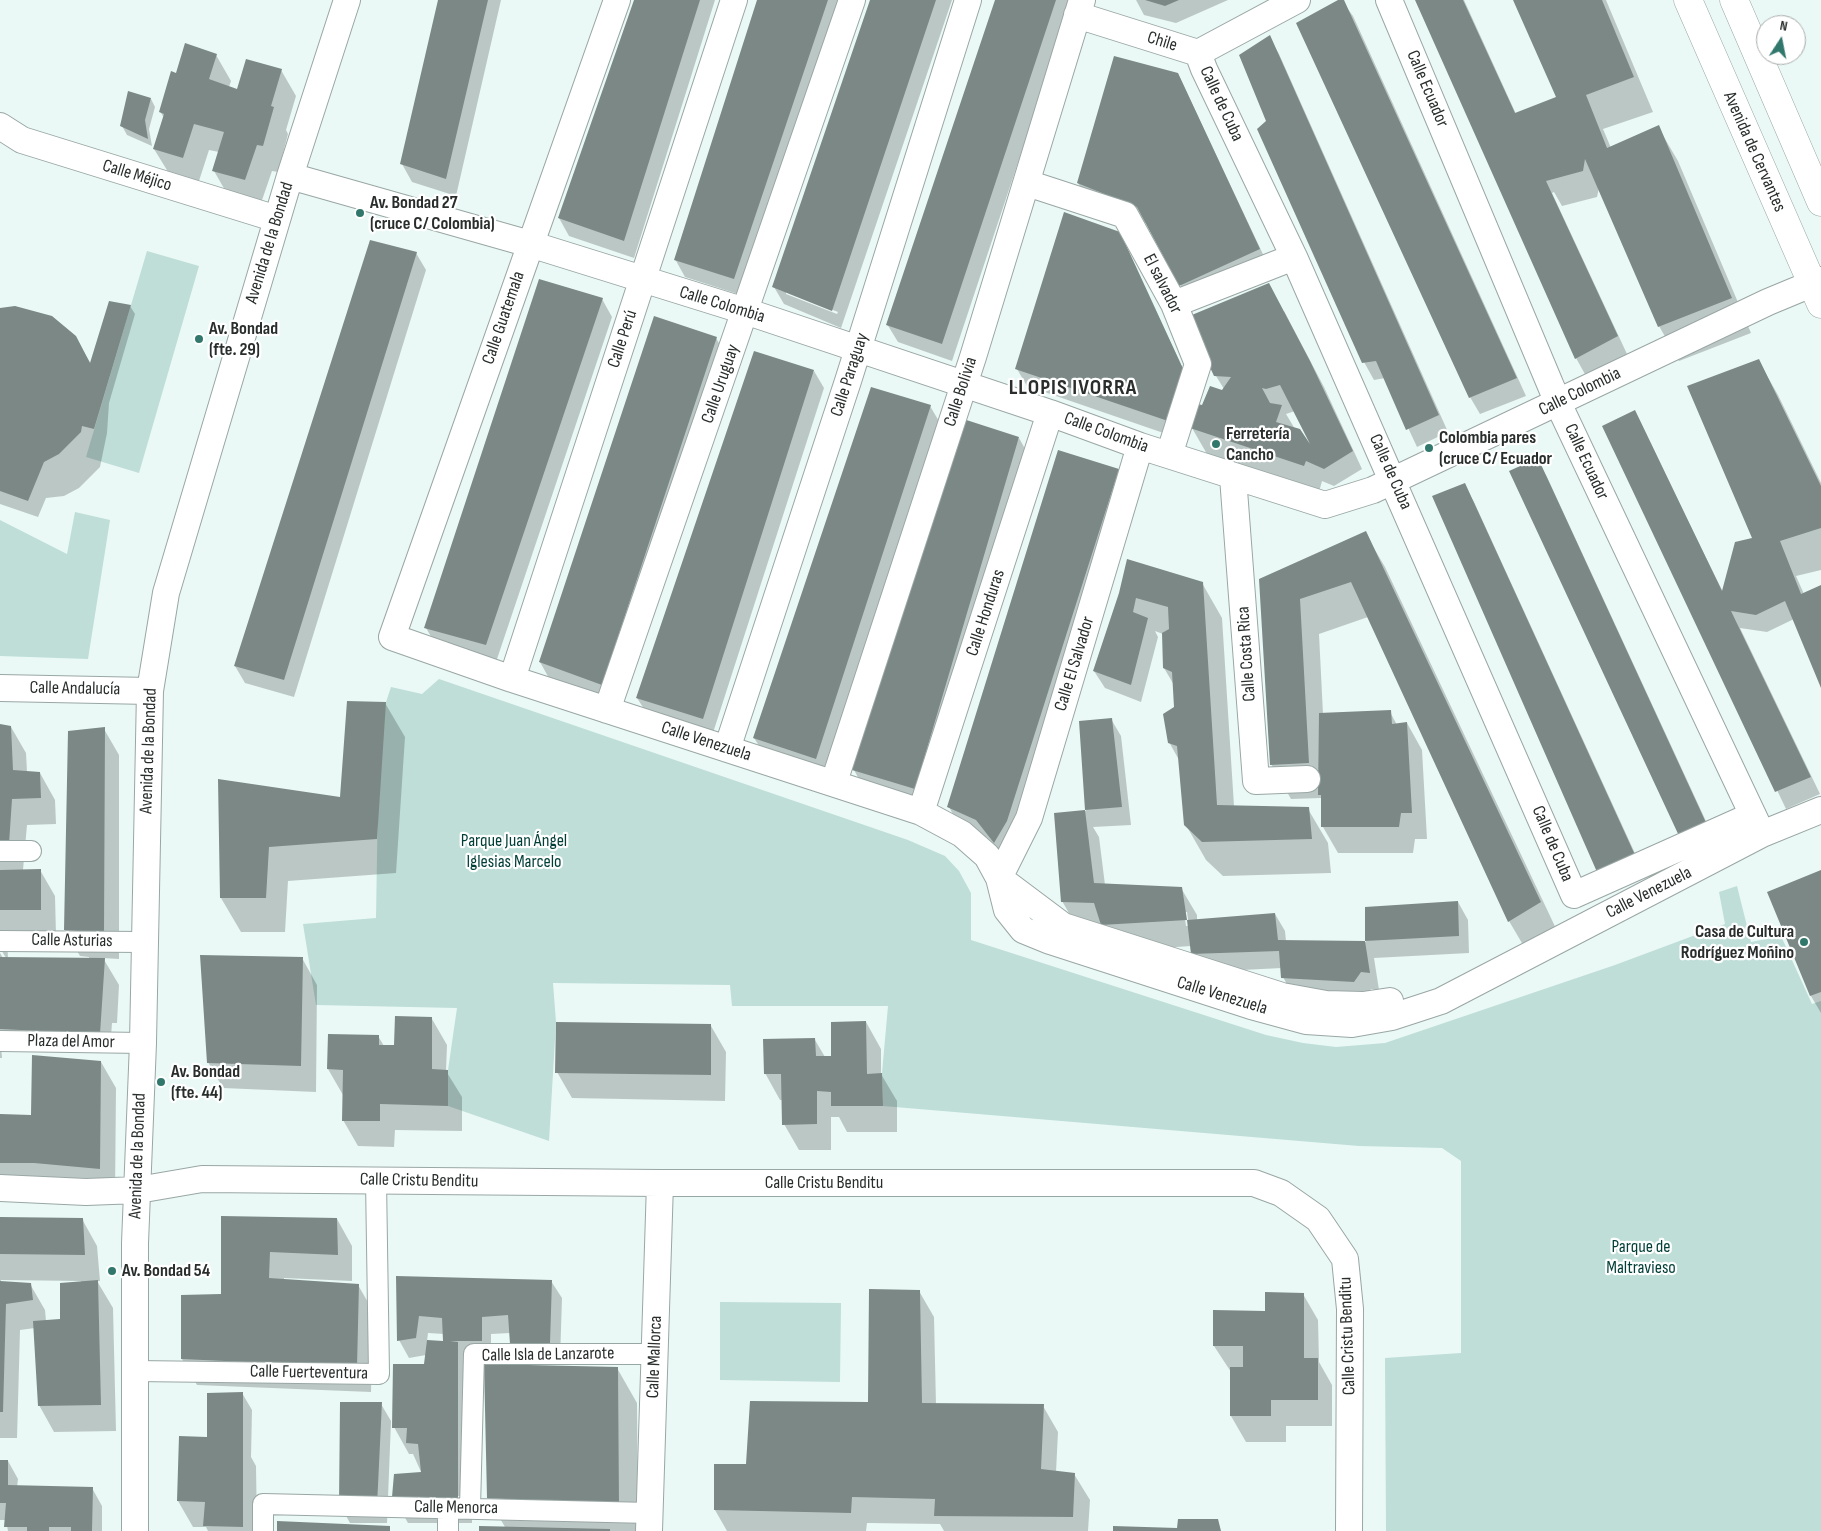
<!DOCTYPE html>
<meta charset="utf-8">
<style>
body{margin:0}
#map{position:relative;width:1821px;height:1531px;overflow:hidden;background:#eaf9f6;font-family:"Sofia Sans Condensed",sans-serif}
canvas{display:block}
.north{position:absolute;left:1756px;top:15px;width:50px;height:50px;box-sizing:border-box;background:#fff;border:1px solid #a9abab;border-radius:50%;rotate:11deg;font-size:14px;font-weight:700;line-height:20px;text-align:center;color:#292e2d}
.north::after{content:'';display:block;margin:auto;width:18px;height:22px;background:#31776c;clip-path:polygon(50% 0,100% 100%,50% 72%,0 100%)}
</style>
<div id="map">
<canvas width="1821" height="1531"></canvas>
<div class="north">N</div>
</div>
<script>
const ctx = document.querySelector('canvas').getContext('2d');
ctx.lineJoin = 'round';
function paint(path, color) {
  ctx.fillStyle = color;
  ctx.fill(path, 'evenodd');
}
function toPath(rows) {
  const path = new Path2D();
  for (const r of rows) {
    path.moveTo(r[0], r[1]);
    for (let i = 2; i < r.length; i += 2) path.lineTo(r[i], r[i + 1]);
  }
  return path;
}
function strokePath(path, color, width, dash) {
  ctx.strokeStyle = color;
  ctx.lineWidth = width;
  ctx.lineCap = dash ? 'butt' : 'round';
  ctx.setLineDash(dash || []);
  ctx.stroke(path);
}
function label(font, color, halo, rows, align = 'center') {
  ctx.font = font + ' "Sofia Sans Condensed",sans-serif';
  ctx.lineWidth = 4.5;
  ctx.setLineDash([]);
  ctx.textBaseline = 'middle';
  ctx.strokeStyle = halo;
  ctx.fillStyle = color;
  for (const [text, x, y, turn = 0] of rows) {
    ctx.save();
    ctx.translate(x, y);
    ctx.rotate((+turn || 0) * Math.PI / 180);
    ctx.textAlign = isNaN(turn) ? turn : align;
    if (halo) ctx.strokeText(text, 0, 0);
    ctx.fillText(text, 0, 0);
    ctx.restore();
  }
}
paint(toPath([
 [147,251,199,266,139,473,86,457],
 [75,512,110,520,88,659,0,656,0,520,67,554],
 [439,679,908,840,945,856,959,871,971,893,971,940,1266,1035,1303,1043,1336,1047,1385,1043,1615,965,1725,924,1719,892,1737,886,1751,942,1781,936,1812,1004,1821,1001,1821,1531,1386,1531,1385,1358,1461,1353,1461,1161,1442,1148,1359,1146,883,1106,882,1073,888,1006,732,1006,730,985,553,983,556,1022,549,1141,448,1106,448,1070,457,1008,316,1005,303,924,376,918,379,731,386,702,391,687,422,694],
 [720,1302,841,1303,840,1382,720,1380]
]), '#beded7');
paint(toPath([
 [439,0,501,0,456,196,412,182,402,164],
 [635,0,715,0,634,258,569,236,559,218],
 [758,0,843,0,744,296,685,277,675,259],
 [871,0,952,0,841,328,784,304,774,287],
 [786,291,838,312,837,314,786,294],
 [996,0,1072,0,952,361,898,342,887,324],
 [1136,0,1228,0,1176,23,1144,15],
 [1341,0,1353,16,1526,396,1480,414,1470,397],
 [1416,0,1464,0,1516,114,1558,97,1514,0,1606,0,1653,112,1603,129,1611,148,1658,127,1678,161,1751,333,1679,361,1659,326,1599,188,1597,197,1562,206,1554,192,1552,193,1627,354,1586,376,1576,358],
 [1269,37,1279,54,1448,432,1417,447,1385,378,1374,380,1364,362,1268,121],
 [216,55,231,81,229,87,238,90,281,70,296,96,286,130,288,134,278,172,272,171,260,206,229,197,214,171,219,152,209,150,198,184,170,175,154,149,164,118,160,111,177,74],
 [1178,74,1269,267,1190,303,1148,224,1088,200,1078,183],
 [151,99,155,107,149,129,152,146,127,135,122,126],
 [1119,233,1194,392,1178,438,1027,386,1017,369],
 [416,253,426,270,294,697,245,683,235,666],
 [602,299,612,317,496,662,436,645,426,628],
 [130,306,135,314,109,403,107,433,100,467,79,488,64,496,46,498,38,517,0,504,0,310,75,337,91,364],
 [1284,311,1324,387,1362,469,1334,486,1322,481,1319,492,1207,454,1192,428,1203,407,1224,389,1216,376],
 [1295,411,1315,451,1295,429,1286,414],
 [716,338,726,355,612,702,550,680,540,662],
 [1758,360,1778,395,1821,483,1821,570,1796,576,1804,594,1821,587,1821,685,1794,619,1767,632,1740,628,1820,794,1786,809,1604,426,1634,412,1723,592,1754,539],
 [814,371,824,388,712,736,648,715,637,698],
 [930,406,940,423,826,775,765,755,754,738],
 [1019,438,1029,456,925,806,864,788,854,770],
 [1537,460,1547,477,1717,845,1681,837],
 [1118,470,1128,487,1004,859,988,838,959,825,949,807],
 [1464,485,1474,502,1644,873,1608,889],
 [1365,533,1385,567,1560,937,1529,955,1509,921,1368,617,1319,634,1323,714,1390,712,1397,725,1407,723,1422,750,1427,839,1415,839,1413,853,1338,853,1323,827,1321,798,1291,799,1271,764,1260,580],
 [1202,583,1222,618,1234,806,1308,809,1328,843,1331,873,1223,876,1206,860,1186,825,1179,760,1169,742,1176,708,1174,685,1164,668,1163,634,1155,631,1158,637,1141,702,1105,688,1094,671,1121,593],
 [385,703,405,737,396,873,288,881,285,932,241,932,221,898,219,781,341,799],
 [1111,719,1121,736,1131,825,1093,827,1099,837,1105,885,1181,888,1197,915,1197,920,1275,914,1285,931,1286,941,1366,942,1367,908,1458,902,1468,920,1469,953,1374,958,1379,990,1371,989,1364,999,1293,995,1283,977,1282,968,1202,972,1192,954,1191,946,1118,951,1077,927,1062,901,1055,814,1086,811,1080,722],
 [1184,912,1187,912,1189,926,1186,926],
 [0,726,11,727,26,753,27,772,40,773,55,800,56,824,27,825,23,870,40,870,55,896,56,935,7,936,8,958,89,959,89,957,80,956,65,930,104,729,119,755,119,959,103,958,119,985,117,1023,112,1023,110,1051,1,1045,2,1058,0,1058,0,953,3,958,6,958,0,948],
 [1821,871,1821,1013,1811,996,1769,892],
 [302,958,317,985,316,1092,223,1088,208,1062],
 [432,1019,447,1045,446,1071,462,1097,462,1131,395,1130,394,1147,358,1146,343,1120,343,1095,328,1069,329,1035,378,1036,384,1046,395,1046],
 [866,1022,881,1049,881,1074,897,1101,897,1132,847,1132,839,1117,831,1117,831,1150,799,1150,784,1124,783,1100,780,1100,765,1073,815,1040,825,1057,833,1057],
 [711,1026,726,1052,725,1101,572,1098,557,1072],
 [101,1062,116,1088,115,1195,0,1189,0,1116,33,1117],
 [222,1217,337,1219,352,1246,352,1281,284,1278,284,1281,358,1285,373,1311,371,1392,197,1385,182,1359,222,1295],
 [0,1219,82,1219,97,1246,100,1281,97,1281,113,1308,116,1431,54,1432,39,1405,35,1328,20,1330,17,1438,0,1438],
 [1,1280,81,1281,81,1283,61,1320,46,1321,45,1310,30,1284,1,1282],
 [398,1277,551,1281,562,1298,560,1360,521,1361,511,1344,510,1333,491,1334,491,1358,472,1369,472,1523,408,1523,393,1497,396,1475,422,1474,413,1454,409,1454,394,1427,425,1365,426,1355,409,1358,399,1340],
 [428,1333,444,1334,444,1342,427,1341],
 [435,1496,464,1496,464,1499,435,1499],
 [919,1291,934,1317,936,1405,1043,1406,1058,1432,1056,1472,1074,1474,1090,1500,1088,1531,944,1531,940,1524,867,1523,866,1531,727,1531,715,1510,747,1465,869,1403],
 [1303,1294,1318,1320,1319,1362,1332,1385,1332,1426,1286,1426,1286,1442,1246,1442,1231,1416,1231,1372,1214,1346,1266,1312],
 [617,1368,637,1403,638,1531,480,1531,505,1527,488,1498],
 [242,1393,252,1410,251,1457,256,1466,257,1531,208,1531,206,1527,193,1527,178,1501,209,1439],
 [381,1404,391,1421,387,1523,350,1523,340,1505],
 [0,1461,8,1461,18,1479,17,1487,92,1488,102,1506,102,1531,8,1531,6,1520,0,1520]
]), '#0003');
paint(toPath([
 [438,0,488,0,446,179,400,164],
 [634,0,700,0,624,241,558,218],
 [757,0,828,0,734,279,674,260],
 [870,0,936,0,832,311,772,287],
 [995,0,1056,0,942,344,886,325],
 [1145,0,1179,0,1165,6],
 [1338,0,1344,0,1517,378,1469,398,1296,23],
 [1415,0,1463,0,1515,113,1556,97,1513,0,1602,0,1634,77,1586,95,1607,148,1659,125,1732,298,1658,327,1585,159,1583,171,1546,181,1618,336,1575,359],
 [1270,35,1439,415,1406,430,1376,361,1362,363,1257,129,1266,121,1239,55],
 [185,43,217,54,209,79,237,89,246,59,282,69,271,106,274,107,263,146,257,145,245,180,212,171,224,132,194,124,183,158,153,149,164,114,159,112,171,71,176,73],
 [1114,56,1178,73,1260,249,1179,286,1137,207,1077,183],
 [128,91,151,98,145,120,148,139,120,126],
 [1064,212,1120,232,1185,373,1168,421,1015,369],
 [370,240,417,252,284,680,234,666],
 [539,279,603,298,486,645,424,628],
 [1269,283,1310,361,1353,451,1324,469,1306,461,1304,466,1190,428,1198,404,1202,405,1210,386,1222,390,1231,377,1214,376,1187,317],
 [1280,385,1310,444,1300,429,1276,422,1282,405,1270,403,1262,388,1266,389],
 [109,301,131,305,94,429,82,426,81,432,59,454,44,462,28,501,0,491,0,308,15,306,52,316,76,336,90,363],
 [654,316,717,337,602,685,539,662],
 [754,351,814,370,703,719,636,698],
 [1759,359,1821,486,1821,528,1780,541,1801,594,1821,585,1821,688,1785,601,1756,615,1731,611,1811,777,1775,792,1602,426,1635,410,1722,591,1735,542,1752,538,1687,386],
 [871,387,931,405,816,759,753,738],
 [954,416,1019,437,915,789,852,770],
 [1058,450,1119,469,1007,821,994,843,976,820,947,807],
 [1538,458,1708,827,1680,838,1509,471],
 [1465,483,1635,855,1597,872,1432,496],
 [1366,531,1541,902,1508,922,1351,582,1300,599,1309,763,1270,765,1259,579],
 [1127,559,1203,582,1217,805,1309,807,1312,839,1202,842,1184,825,1177,746,1168,743,1163,714,1174,707,1172,672,1163,668,1162,633,1169,629,1168,607,1136,598,1133,612,1148,618,1131,685,1093,671,1119,593],
 [347,701,386,702,377,839,269,847,266,898,220,898,218,779,340,797],
 [1391,710,1392,724,1407,722,1412,813,1401,813,1399,827,1321,827,1321,795,1318,795,1319,713],
 [1112,718,1122,807,1085,810,1079,721],
 [0,724,11,726,13,770,40,772,41,798,12,799,9,844,0,846],
 [105,727,104,933,64,930,68,731],
 [1085,810,1094,883,1182,887,1187,920,1101,925,1094,903,1061,902,1054,813],
 [41,869,41,910,0,910,0,870],
 [1821,870,1821,992,1810,996,1767,892],
 [1458,901,1459,936,1365,941,1370,973,1361,972,1354,982,1281,978,1279,951,1191,954,1187,920,1275,913,1278,940,1365,941,1365,907],
 [200,955,303,957,301,1066,207,1063],
 [0,957,105,958,100,1034,0,1029],
 [395,1016,432,1017,432,1069,448,1070,448,1106,380,1104,380,1121,342,1121,343,1070,327,1069,328,1034,379,1035,379,1045,394,1045],
 [866,1021,867,1074,882,1073,883,1106,831,1106,831,1092,817,1091,817,1124,782,1125,781,1074,764,1074,763,1039,815,1038,816,1056,831,1056,831,1022],
 [556,1022,711,1024,711,1075,555,1073],
 [32,1055,101,1061,100,1169,34,1163,0,1163,0,1114,31,1115],
 [221,1216,337,1218,338,1255,270,1252,269,1278,359,1284,357,1367,181,1359,181,1295,221,1294],
 [0,1217,83,1218,85,1255,0,1254],
 [396,1276,552,1280,550,1343,510,1344,508,1315,482,1317,482,1341,450,1341,458,1342,458,1498,392,1497,394,1474,421,1472,418,1444,406,1443,407,1428,392,1428,393,1364,424,1364,427,1340,443,1341,442,1318,419,1316,416,1338,397,1341],
 [98,1280,101,1405,38,1406,33,1321,60,1319,60,1283],
 [0,1281,31,1283,33,1300,6,1304,3,1412,0,1412],
 [869,1289,920,1290,922,1403,1044,1404,1041,1469,1075,1473,1073,1517,934,1516,935,1499,852,1497,851,1513,714,1510,714,1464,746,1464,750,1401,868,1402],
 [1265,1292,1304,1293,1304,1358,1318,1358,1318,1400,1271,1400,1271,1416,1230,1416,1230,1367,1243,1367,1243,1346,1213,1346,1213,1310,1265,1311],
 [484,1364,618,1367,619,1505,487,1498],
 [243,1392,243,1527,203,1526,205,1502,177,1501,179,1436,207,1437,207,1393],
 [340,1402,382,1402,377,1506,339,1506],
 [0,1460,8,1460,8,1485,93,1487,92,1531,71,1531,71,1527,49,1527,49,1531,27,1531,27,1527,4,1527,6,1503,0,1503],
 [1178,1519,1218,1519,1221,1531,1113,1531,1113,1526,1177,1528],
 [277,1521,390,1526,390,1531,277,1531],
 [479,1526,610,1529,610,1531,479,1531]
]), '#7b8885');
const pedestrian = toPath([
 [0,851,31,851],
 [0,941,144,942],
 [0,1041,143,1043],
 [135,1371,379,1374,376,1180],
 [470,1508,474,1354,655,1354],
 [263,1531,263,1504,650,1513],
 [448,1531,448,1508]
]);
const minor = toPath([
 [617,0,392,637,512,679,921,812,962,834,987,856,999,878,1007,910,1023,930,1050,941,1251,1006,1306,1021,1352,1024,1392,1017,1441,1001,1762,834,1821,810],
 [1389,0,1558,403,1760,830],
 [1077,15,1198,53,1297,0],
 [1198,53,1204,69,1294,257,1574,895,1753,815],
 [0,126,22,140,277,219],
 [290,176,530,244,745,311,1050,413,1140,446,1325,505,1373,490,1768,302,1821,280],
 [1027,183,1125,215,1174,304,1198,364,1169,455],
 [1174,304,1294,257],
 [1233,477,1256,781,1307,779],
 [512,679,734,0],
 [0,688,150,691],
 [607,710,852,0],
 [727,749,848,381,968,0],
 [834,782,973,357,1082,0],
 [921,812,1050,413],
 [999,878,1063,926,1282,996,1326,1004,1363,1005,1390,1001],
 [999,878,1029,818,1140,446],
 [0,1188,86,1192,138,1190,202,1179,660,1183,1254,1183,1281,1193,1318,1219,1345,1259,1350,1309,1349,1531],
 [135,1531,135,1243,143,1043,150,691,166,593,290,176,347,0],
 [649,1531,660,1183]
]);
const primary = toPath([
 [1688,0,1821,304],
 [1734,0,1821,202]
]);
strokePath(pedestrian, '#99a7a4', 22);
strokePath(minor, '#99a7a4', 28);
strokePath(primary, '#99a7a4', 29);
strokePath(pedestrian, '#fff', 20);
strokePath(minor, '#fff', 26);
strokePath(primary, '#fff', 28);
for (const [x, y, r, color] of [
 [360,213,5,"#31776c"],
 [199,339,5,"#31776c"],
 [1216,444,5,"#31776c"],
 [1429,448,5,"#31776c"],
 [1804,942,5,"#31776c"],
 [161,1082,5,"#31776c"],
 [112,1271,5,"#31776c"]
]) {
  const dot = new Path2D();
  dot.arc(x, y, r, 0, 2 * Math.PI);
  ctx.fillStyle = color;
  ctx.fill(dot);
  strokePath(dot, '#fff', 2);
}
label('18px', '#292e2d', '#fff', [
 ["Chile",1162,42,17],
 ["Calle Ecuador",1427,89,67],
 ["Calle de Cuba",1221,104,65],
 ["Avenida de Cervantes",1754,152,66],
 ["Calle Méjico",137,176,17],
 ["Avenida de la Bondad",270,243,-73],
 ["El salvador",1162,284,63],
 ["Calle Colombia",722,305,17],
 ["Calle Guatemala",504,318,-71],
 ["Calle Perú",623,339,-72],
 ["Calle Paraguay",850,375,-72],
 ["Calle Uruguay",721,384,-71],
 ["Calle Bolivia",961,392,-72],
 ["Calle Colombia",1580,392,-26],
 ["Calle Colombia",1106,433,20],
 ["Calle Ecuador",1586,462,65],
 ["Calle de Cuba",1390,472,66],
 ["Calle Honduras",986,613,-72],
 ["Calle Costa Rica",1247,654,-94],
 ["Calle El Salvador",1075,664,-73],
 ["Calle Andalucía",75,689,1],
 ["Calle Venezuela",706,742,18],
 ["Avenida de la Bondad",149,751,-88],
 ["Calle de Cuba",1552,844,67],
 ["Calle Venezuela",1649,893,-27],
 ["Calle Asturias",72,941,1],
 ["Calle Venezuela",1222,996,17],
 ["Plaza del Amor",71,1042,1],
 ["Avenida de la Bondad",138,1156,-88],
 ["Calle Cristu Benditu",419,1181,1],
 ["Calle Cristu Benditu",824,1183],
 ["Calle Cristu Benditu",1348,1336,-92],
 ["Calle Isla de Lanzarote",548,1355,-1],
 ["Calle Mallorca",655,1357,-88],
 ["Calle Fuerteventura",309,1373,1],
 ["Calle Menorca",456,1508,1]
]);
label('bold 18px', '#292e2d', '#fff', [
 ["Av. Bondad 27",370,203],
 ["(cruce C/ Colombia)",370,224],
 ["Av. Bondad",209,329],
 ["(fte. 29)",209,350],
 ["Ferretería",1226,434],
 ["Cancho",1226,455],
 ["Colombia pares",1439,438],
 ["(cruce C/ Ecuador",1439,459],
 ["Casa de Cultura",1794,932,"right"],
 ["Rodríguez Moñino",1794,953,"right"],
 ["Av. Bondad",171,1072],
 ["(fte. 44)",171,1093],
 ["Av. Bondad 54",122,1271]
], 'left');
label('18px', '#013e37', '#fff', [
 ["Parque Juan Ángel",514,841],
 ["Iglesias Marcelo",514,862],
 ["Parque de",1641,1247],
 ["Maltravieso",1641,1268]
]);
ctx.letterSpacing = '1px';
label('bold 22px', '#292e2d', '#fff', [
 ["LLOPIS IVORRA",1073,388]
]);
ctx.letterSpacing = '0px';
</script>
